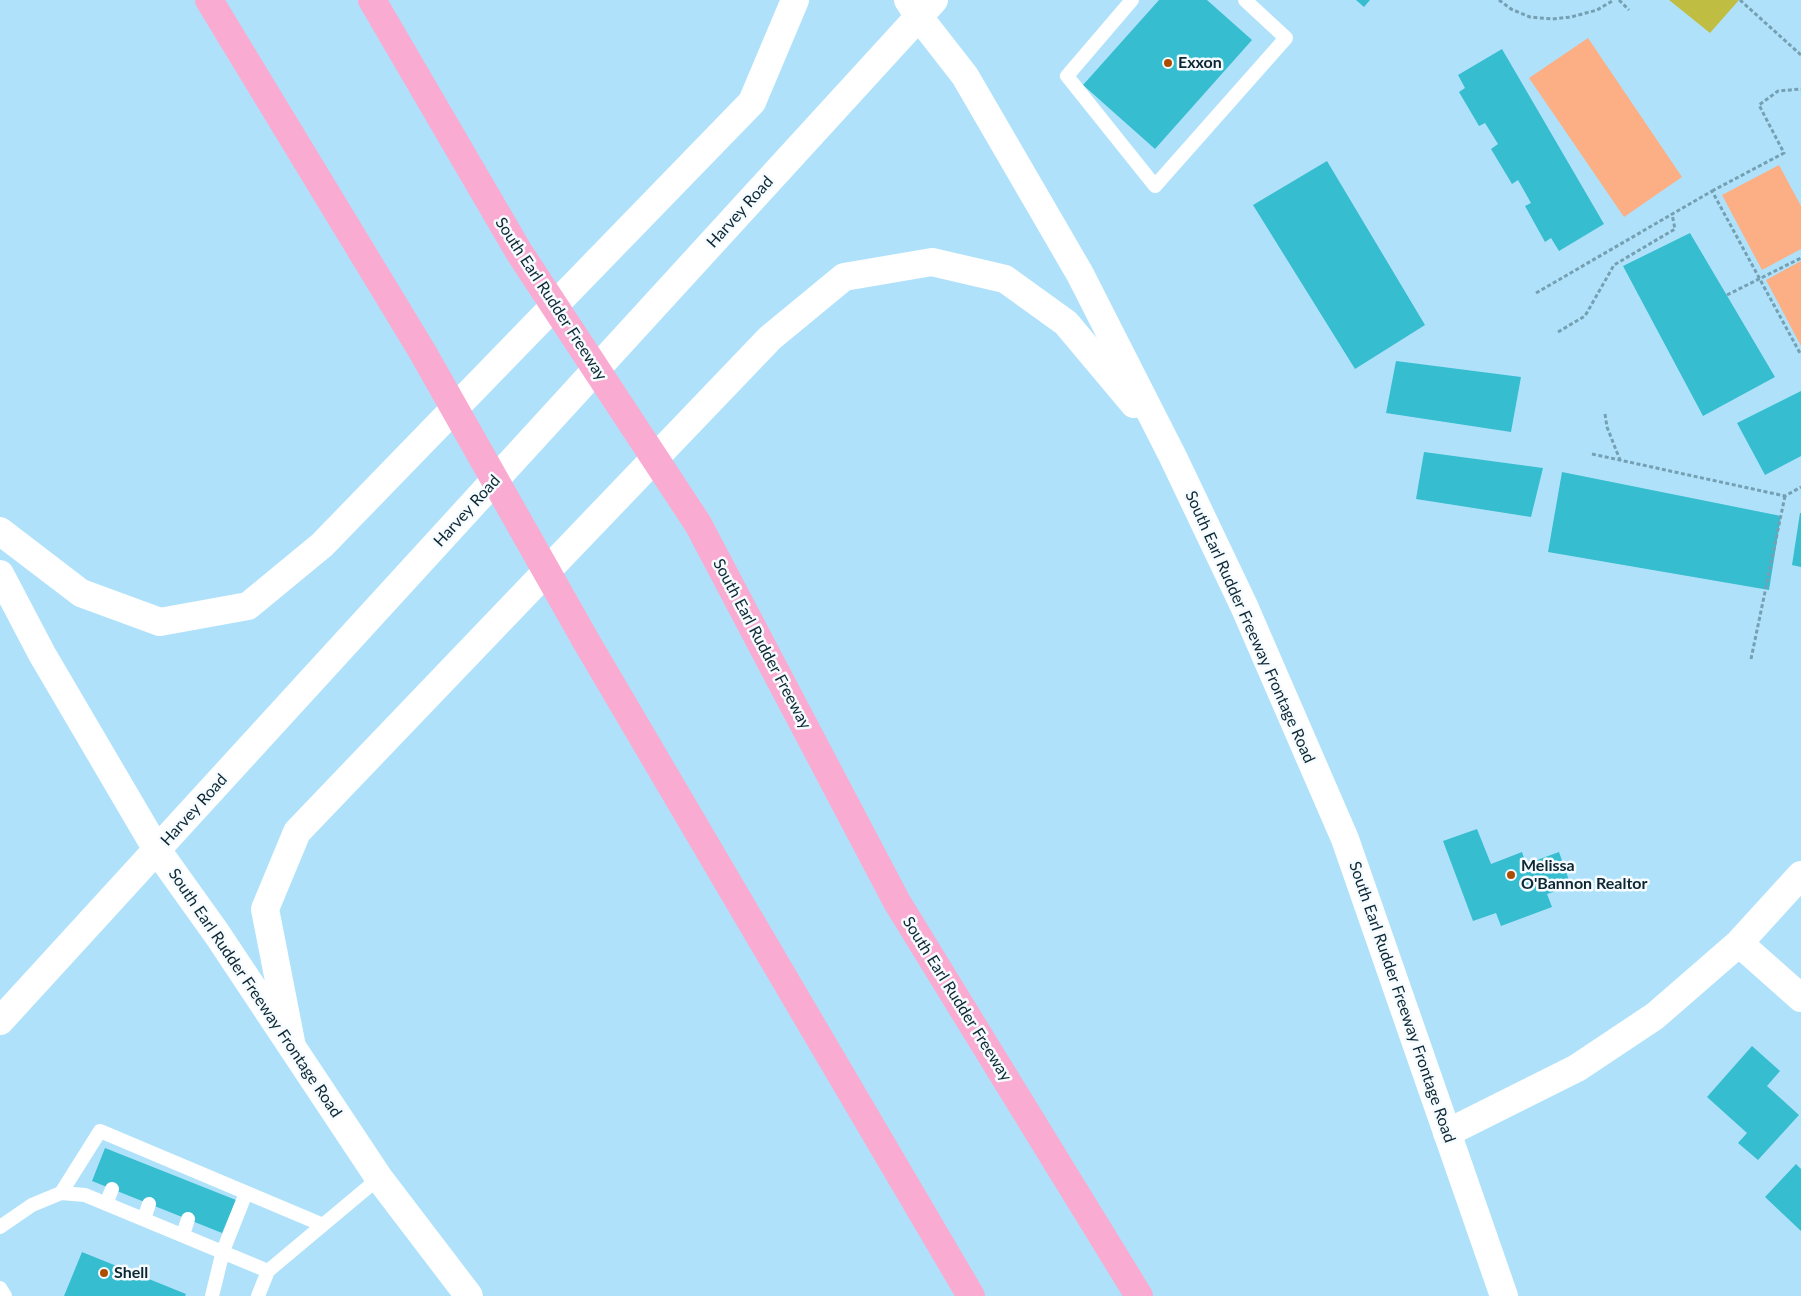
<!DOCTYPE html>
<style>
body{margin:0}
canvas{display:block;background:#afe2fa}
</style>
<canvas width="1801" height="1296"></canvas>
<script>
const ctx = document.querySelector('canvas').getContext('2d');
ctx.lineJoin = 'round';
function paint(path, color) {
  ctx.fillStyle = color;
  ctx.fill(path, 'evenodd');
}
function toPath(rows) {
  const path = new Path2D();
  for (const r of rows) {
    path.moveTo(r[0], r[1]);
    for (let i = 2; i < r.length; i += 2) path.lineTo(r[i], r[i + 1]);
  }
  return path;
}
function strokePath(path, color, width, dash) {
  ctx.strokeStyle = color;
  ctx.lineWidth = width;
  ctx.lineCap = dash ? 'butt' : 'round';
  ctx.setLineDash(dash || []);
  ctx.stroke(path);
}
function label(font, color, halo, rows, align = 'center') {
  ctx.font = font + ' Lato,sans-serif';
  ctx.lineWidth = 5;
  ctx.setLineDash([]);
  ctx.textBaseline = 'middle';
  ctx.strokeStyle = halo;
  ctx.fillStyle = color;
  for (const [text, x, y, turn = 0] of rows) {
    ctx.save();
    ctx.translate(x, y);
    ctx.rotate((+turn || 0) * Math.PI / 180);
    ctx.textAlign = isNaN(turn) ? turn : align;
    if (halo) ctx.strokeText(text, 0, 0);
    ctx.fillText(text, 0, 0);
    ctx.restore();
  }
}
paint(toPath([
 [1588,38,1682,177,1624,217,1529,78],
 [1779,165,1801,206,1801,249,1762,270,1722,195],
 [1801,261,1801,346,1766,280]
]), '#fcae85');
paint(toPath([
 [1669,0,1739,0,1710,33]
]), '#bfbe43');
paint(toPath([
 [1159,0,1207,0,1252,40,1155,149,1083,85],
 [1356,0,1370,0,1364,7],
 [1502,49,1604,224,1559,251,1551,238,1545,242,1525,206,1531,203,1518,180,1512,184,1491,149,1498,144,1485,123,1479,126,1459,92,1465,88,1458,75],
 [1327,161,1425,325,1355,369,1253,205],
 [1690,233,1775,377,1703,416,1623,266],
 [1396,361,1521,377,1511,432,1386,413],
 [1801,391,1801,456,1765,475,1737,423],
 [1424,452,1543,468,1531,517,1416,499],
 [1562,472,1781,516,1769,590,1548,552],
 [1800,513,1801,513,1801,567,1792,565],
 [1477,829,1491,864,1522,852,1526,864,1559,852,1571,886,1547,894,1552,907,1501,926,1496,913,1473,921,1443,841],
 [1752,1046,1780,1071,1767,1086,1799,1115,1758,1160,1738,1143,1747,1133,1707,1097],
 [105,1148,236,1200,222,1233,92,1181],
 [1796,1164,1801,1169,1801,1231,1765,1197],
 [82,1252,186,1294,185,1296,64,1296]
]), '#37bdd0');
strokePath(toPath([
 [1499,0,1511,9,1530,17,1552,19,1571,17,1597,10,1614,0],
 [1619,0,1629,10],
 [1740,0,1801,55],
 [1712,191,1784,153,1759,105,1778,91,1801,89],
 [1536,293,1712,191,1801,355],
 [1727,295,1801,258],
 [1558,332,1585,316,1614,265,1675,229,1672,214],
 [1605,414,1607,427,1620,460],
 [1592,454,1785,496,1801,487],
 [1751,659,1785,496]
]), '#75a0b3', 3, [4, 2.5]);
strokePath(toPath([
 [1132,0,1067,76,1155,186,1286,38,1245,0],
 [61,1193,100,1131,323,1225],
 [106,1204,112,1189],
 [144,1219,149,1204],
 [0,1227,32,1205,61,1193,85,1195,268,1271,379,1178],
 [183,1235,188,1219],
 [0,1288,5,1296],
 [212,1296,223,1251,246,1193],
 [258,1296,268,1271]
]), '#fff', 14);
strokePath(toPath([
 [1739,943,1801,998],
 [1447,1133,1577,1068,1655,1016,1739,943,1801,875]
]), '#fff', 28);
strokePath(toPath([
 [908,0,919,17,965,76,1080,274,1173,457,1244,606,1345,839,1504,1296],
 [0,531,81,593,160,622,248,606,322,545,752,102,795,0],
 [0,574,42,654,157,850,217,934,379,1178,469,1296],
 [0,1021,934,0],
 [292,1047,265,909,297,832,770,338,844,277,932,262,1005,279,1066,323,1134,404]
]), '#fff', 28);
strokePath(toPath([
 [209,0,422,351,586,641,971,1296],
 [372,0,519,252,698,524,897,902,1139,1296]
]), '#f9abd1', 28);
for (const [x, y, r, color] of [
 [1168,63,5,"#ad4d00"],
 [1511,875,5,"#ad4d00"],
 [104,1273,5,"#ad4d00"]
]) {
  const dot = new Path2D();
  dot.arc(x, y, r, 0, 2 * Math.PI);
  ctx.fillStyle = color;
  ctx.fill(dot);
  strokePath(dot, '#f5fbfe', 2);
}
label('bold 16px', '#0c2733', '#f5fbfe', [
 ["Exxon",1178,63],
 ["Melissa",1521,866],
 ["O'Bannon Realtor",1521,884],
 ["Shell",114,1273]
], 'left');
label('16px', '#0c2733', '#f5fbfe', [
 ["Harvey Road",740,212,-48],
 ["South Earl Rudder Freeway",551,299,57],
 ["Harvey Road",467,511,-48],
 ["South Earl Rudder Freeway Frontage Road",1250,627,66],
 ["South Earl Rudder Freeway",762,644,62],
 ["Harvey Road",194,810,-48],
 ["South Earl Rudder Freeway Frontage Road",255,993,56],
 ["South Earl Rudder Freeway",957,999,58],
 ["South Earl Rudder Freeway Frontage Road",1402,1002,71]
]);
</script>
